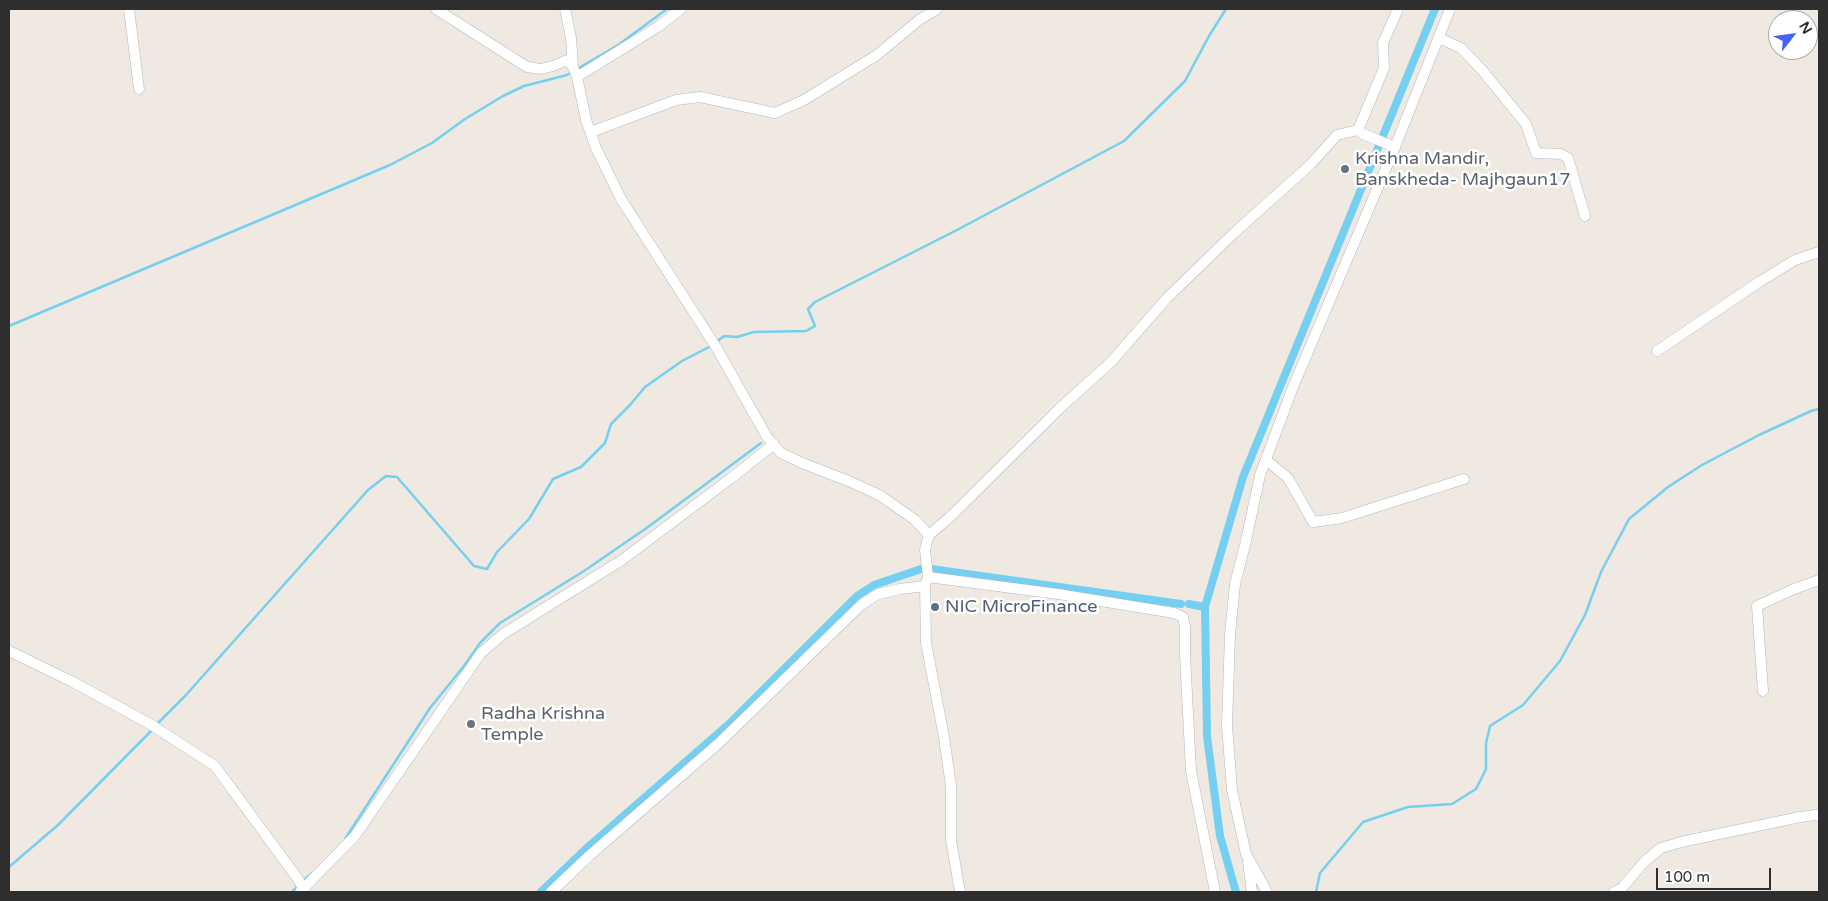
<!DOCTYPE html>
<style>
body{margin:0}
#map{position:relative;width:1828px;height:901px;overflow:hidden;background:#efe9e1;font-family:"Varela Round",sans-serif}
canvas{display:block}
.frame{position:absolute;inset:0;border:10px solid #2e2e2e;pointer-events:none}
.north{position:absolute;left:1768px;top:10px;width:50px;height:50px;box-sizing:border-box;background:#fff;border:1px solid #ababab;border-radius:50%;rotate:60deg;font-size:14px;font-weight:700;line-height:20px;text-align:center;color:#2e2e2e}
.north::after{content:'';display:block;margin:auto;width:18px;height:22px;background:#4264fb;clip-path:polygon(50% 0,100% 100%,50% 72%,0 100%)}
.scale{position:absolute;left:1656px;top:868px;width:115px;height:22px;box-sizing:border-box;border:2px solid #2e2e2e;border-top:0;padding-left:6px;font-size:15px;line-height:18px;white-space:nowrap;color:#2e2e2e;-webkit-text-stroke:4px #fff;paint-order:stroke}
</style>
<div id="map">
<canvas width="1828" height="901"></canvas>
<div class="frame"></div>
<div class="north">N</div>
<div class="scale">100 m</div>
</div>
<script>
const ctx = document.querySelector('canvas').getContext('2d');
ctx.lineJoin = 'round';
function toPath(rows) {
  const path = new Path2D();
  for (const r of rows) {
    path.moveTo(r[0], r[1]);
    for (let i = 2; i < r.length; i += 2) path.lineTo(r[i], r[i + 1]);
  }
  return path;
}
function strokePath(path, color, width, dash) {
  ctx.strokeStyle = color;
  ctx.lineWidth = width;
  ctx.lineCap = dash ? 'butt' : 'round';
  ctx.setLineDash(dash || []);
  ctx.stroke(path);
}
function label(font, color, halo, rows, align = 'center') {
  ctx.font = font + ' "Varela Round",sans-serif';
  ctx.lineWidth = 5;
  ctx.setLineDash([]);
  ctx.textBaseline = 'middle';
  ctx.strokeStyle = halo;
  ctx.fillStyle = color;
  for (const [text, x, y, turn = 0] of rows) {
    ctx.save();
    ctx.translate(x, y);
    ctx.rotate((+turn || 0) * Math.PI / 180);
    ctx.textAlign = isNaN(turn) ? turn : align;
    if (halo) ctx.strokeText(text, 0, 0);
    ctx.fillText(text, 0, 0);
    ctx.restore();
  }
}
strokePath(toPath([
 [577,69,618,45,667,9],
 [9,326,390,165,432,143,465,119,503,96,524,86,567,75,572,72],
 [715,343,724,336,737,337,754,332,806,331,815,326,808,309,815,302,957,230,1124,141,1185,81,1209,36,1226,9],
 [157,724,186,695,368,490,386,476,397,477,474,566,487,569,497,552,529,519,553,479,581,467,605,443,611,424,630,405,645,387,682,361,711,346],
 [345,839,430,708,464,666,480,643,500,623,584,571,648,527,761,443],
 [9,867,58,825,153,729],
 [303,881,312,873],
 [292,892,299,885],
 [1316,892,1320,873,1363,822,1408,807,1452,804,1476,789,1486,769,1486,743,1490,726,1523,705,1560,661,1585,615,1601,572,1629,519,1668,487,1702,465,1759,435,1811,411,1819,409]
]), '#75cff0', 2.5);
strokePath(toPath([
 [931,569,1181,604],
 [1189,604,1205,607],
 [541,892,588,847,729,724,857,596,874,585,921,569],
 [1236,892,1220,836,1207,736,1205,607,1243,477,1435,9]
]), '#75cff0', 8);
const minor = toPath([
 [129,9,139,89],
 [436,9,527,67,541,69,553,66,567,60,573,67,577,77,586,120,596,148,621,199,716,347,767,437,781,453,802,463,851,482,881,496,915,520,929,535,925,550,928,577,925,586,900,589,878,594,861,605,719,743,589,856,551,892],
 [565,9,571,38,573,67],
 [1439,38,1461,48,1482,70,1526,124,1536,153,1561,154,1568,158,1585,216],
 [577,77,659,26,681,9],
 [1358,130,1384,68,1383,43,1398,9],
 [591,132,676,100,700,97,775,113,804,100,877,55,919,20,937,9],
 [1657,351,1759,282,1795,260,1819,252],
 [1266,460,1288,478,1313,522,1342,518,1464,479],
 [929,535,950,517,1060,408,1111,362,1167,298,1234,233,1310,165,1337,135,1358,130,1363,134,1395,147],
 [928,577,1058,594,1174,613,1183,617,1185,627,1185,655,1191,771,1215,892],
 [925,586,926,643,944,737,951,786,951,840,960,892],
 [9,651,73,682,150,724,215,766,298,879,305,892],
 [1763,691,1757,606,1794,589,1819,580],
 [1248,862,1252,892],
 [300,892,355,836,481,653,503,634,622,560,730,479,774,444],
 [1267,892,1246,854,1232,790,1227,726,1230,634,1235,584,1246,541,1260,475,1293,387,1395,147,1450,9],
 [1614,892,1622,888,1645,861,1661,848,1681,842,1800,817,1816,815,1819,816]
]);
strokePath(minor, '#b4b7c1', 11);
strokePath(minor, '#fff', 10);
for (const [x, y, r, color] of [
 [1345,169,5,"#6b7280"],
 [935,607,5,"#5c6f8a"],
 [471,724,5,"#6b7280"]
]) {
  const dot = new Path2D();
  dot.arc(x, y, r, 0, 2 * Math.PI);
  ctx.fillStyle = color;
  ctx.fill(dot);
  strokePath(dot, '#fff', 2);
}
label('18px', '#5b616d', '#fff', [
 ["Krishna Mandir,",1355,159],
 ["Banskheda- Majhgaun17",1355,180],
 ["Radha Krishna",481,714],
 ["Temple",481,735]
], 'left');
label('18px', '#4e5e75', '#fff', [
 ["NIC MicroFinance",945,607]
], 'left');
</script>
